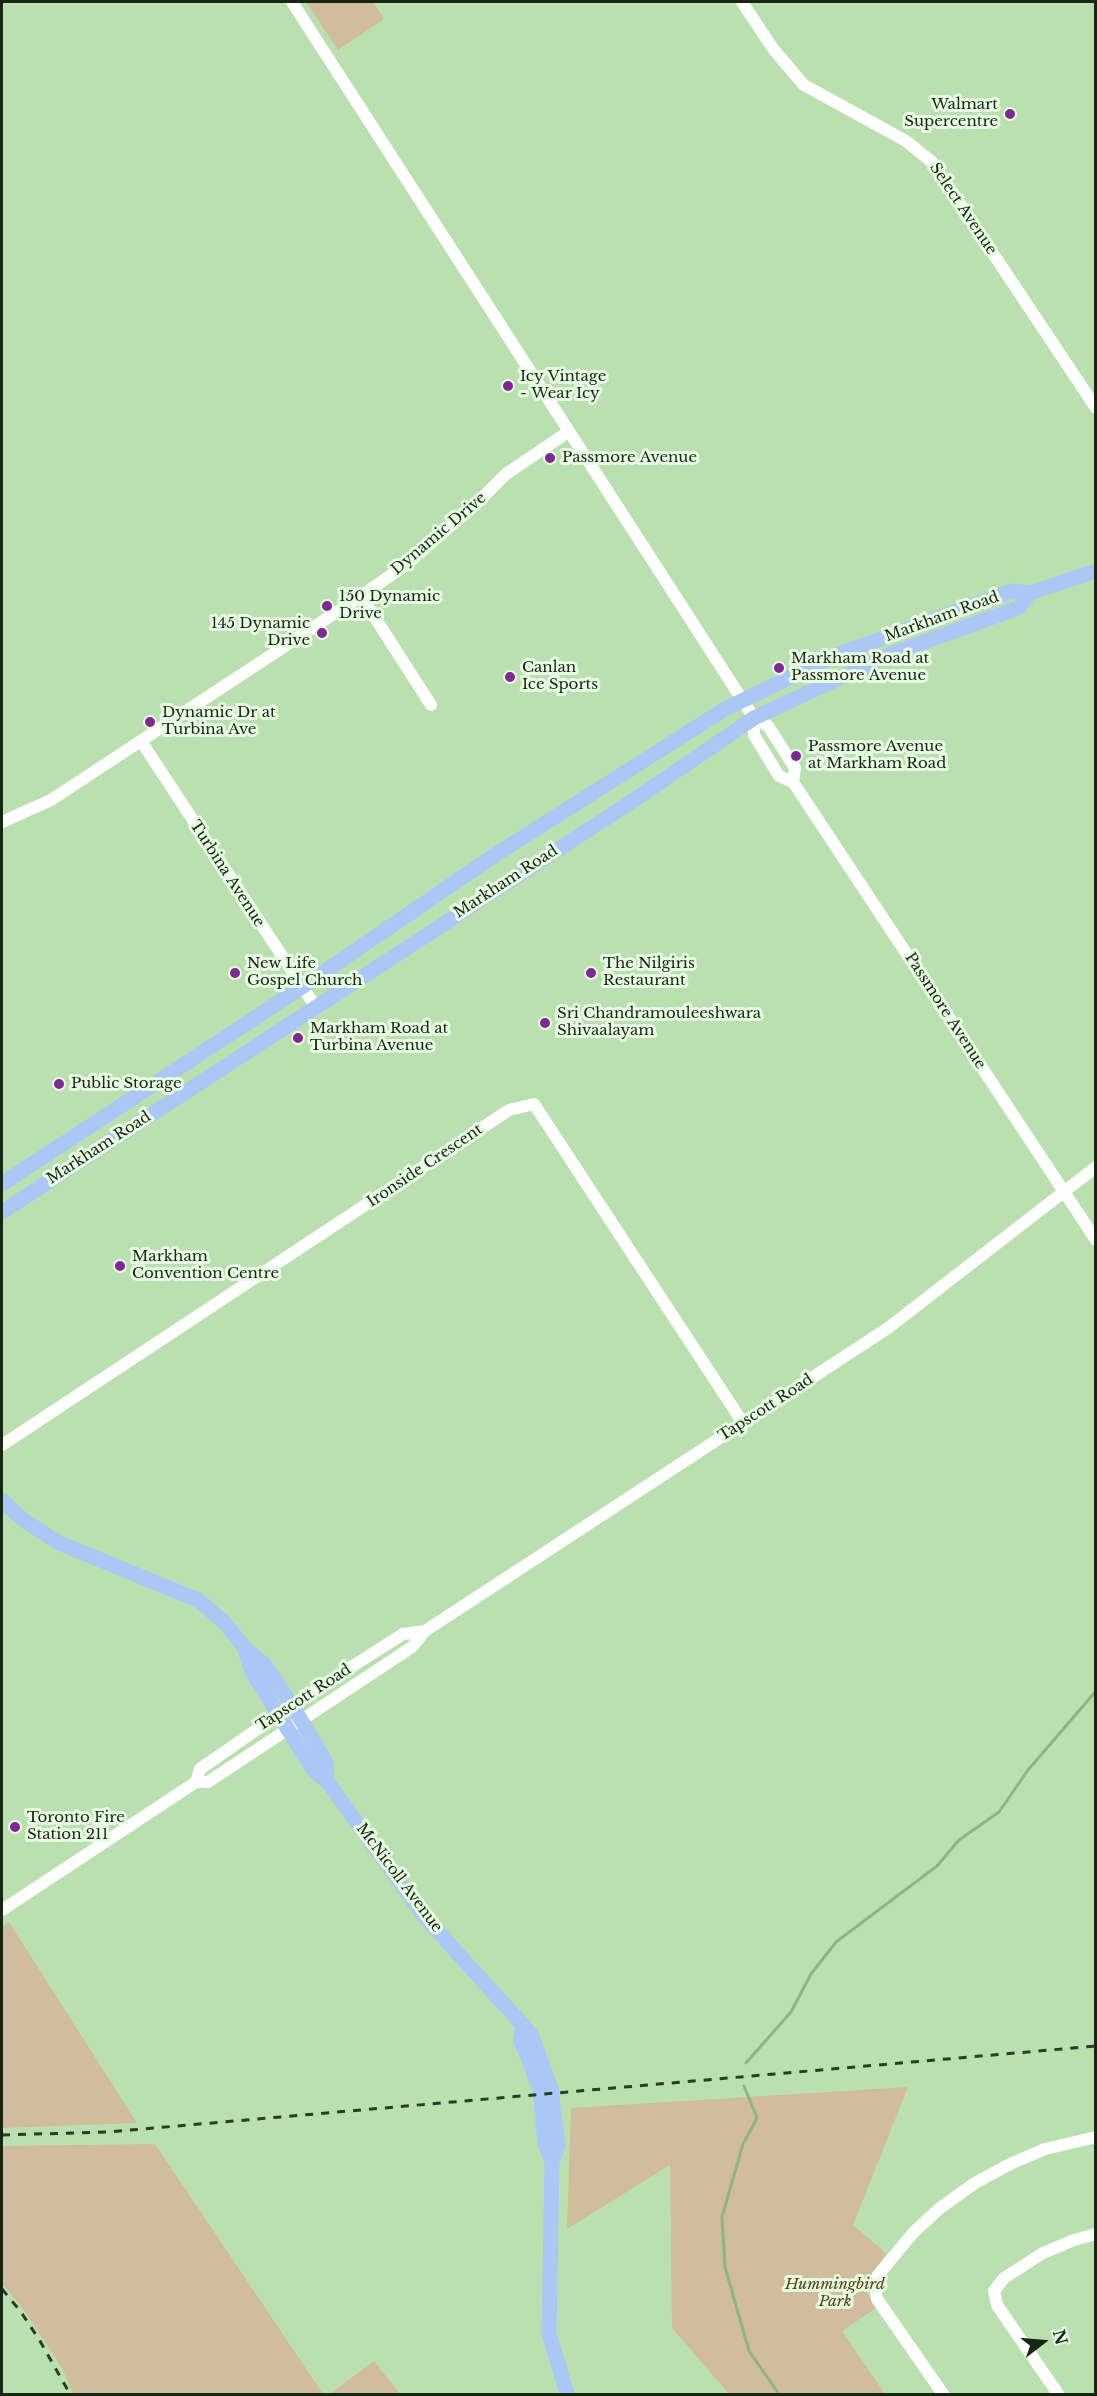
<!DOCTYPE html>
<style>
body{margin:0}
#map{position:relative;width:1097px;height:2396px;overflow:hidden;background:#bae0b0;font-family:"Libre Baskerville",serif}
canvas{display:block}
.frame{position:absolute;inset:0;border:3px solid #172513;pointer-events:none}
.north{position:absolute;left:1013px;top:2312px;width:60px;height:60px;-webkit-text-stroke:4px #e7fbe2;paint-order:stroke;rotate:74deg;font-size:16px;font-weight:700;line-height:24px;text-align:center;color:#172513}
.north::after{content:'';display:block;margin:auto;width:21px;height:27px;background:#172513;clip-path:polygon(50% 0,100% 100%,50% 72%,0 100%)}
</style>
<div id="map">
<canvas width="1097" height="2396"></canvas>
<div class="frame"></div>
<div class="north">N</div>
</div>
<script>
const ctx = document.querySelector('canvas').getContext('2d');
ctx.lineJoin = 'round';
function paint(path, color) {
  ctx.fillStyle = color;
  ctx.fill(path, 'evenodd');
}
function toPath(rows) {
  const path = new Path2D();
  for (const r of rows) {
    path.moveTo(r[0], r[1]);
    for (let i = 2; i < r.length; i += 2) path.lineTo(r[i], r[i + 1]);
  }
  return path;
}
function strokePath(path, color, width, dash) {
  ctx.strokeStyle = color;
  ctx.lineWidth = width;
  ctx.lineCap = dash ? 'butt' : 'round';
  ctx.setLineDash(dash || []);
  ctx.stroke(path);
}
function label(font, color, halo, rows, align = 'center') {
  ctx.font = font + ' "Libre Baskerville",serif';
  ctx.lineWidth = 6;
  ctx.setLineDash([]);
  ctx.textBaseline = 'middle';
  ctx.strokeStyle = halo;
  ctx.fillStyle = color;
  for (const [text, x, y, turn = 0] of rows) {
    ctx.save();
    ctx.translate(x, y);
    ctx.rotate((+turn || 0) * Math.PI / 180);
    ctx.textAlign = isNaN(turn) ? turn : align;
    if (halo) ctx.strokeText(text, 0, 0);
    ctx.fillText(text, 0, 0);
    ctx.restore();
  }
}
paint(toPath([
 [306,2,373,2,384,19,338,50],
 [9,1922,137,2123,2,2128,2,1927],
 [908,2087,853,2225,886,2253,866,2286,867,2293,876,2308,842,2331,885,2394,729,2394,672,2328,670,2165,567,2229,571,2108],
 [155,2144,323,2394,73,2394,62,2368,24,2310,2,2283,2,2146],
 [374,2361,400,2394,330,2394]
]), '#d1bc9c');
strokePath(toPath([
 [746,2063,791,2012,811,1974,836,1942,937,1866,959,1840,999,1812,1028,1770,1096,1691],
 [744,2086,757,2118,743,2144,722,2217,725,2267,749,2351,779,2394]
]), '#8eb583', 3);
strokePath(toPath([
 [292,2,754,718,768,726,795,768,793,782],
 [742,2,774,50,804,85,906,141,932,162,1096,408],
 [361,596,431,705],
 [754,718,754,735,779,776,793,782,1096,1240],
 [141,741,315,1006],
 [2,822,51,800,361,596,407,564,479,501,506,474,568,432],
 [2,1445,509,1110,534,1104,743,1423],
 [196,1782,200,1769,292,1705,403,1634,425,1631],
 [2,1910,196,1782,208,1782,412,1647,425,1631,888,1328,1096,1167],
 [943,2394,877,2299,874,2283,878,2275,914,2232,940,2208,975,2183,1010,2164,1045,2149,1096,2137],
 [1058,2394,997,2305,994,2291,1004,2278,1043,2253,1074,2240,1096,2234]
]), '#fff', 12);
strokePath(toPath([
 [2,1184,302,987,495,855,725,709,834,656,1012,591,1030,593,1096,571],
 [2,1212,637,798,754,718,891,654,1018,608,1030,593],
 [2,1500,22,1519,59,1543,198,1600,224,1622,244,1647,264,1664,292,1705,326,1762,327,1781],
 [244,1647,252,1672,314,1771,327,1781,423,1915,531,2034,551,2088,558,2145,552,2162,549,2333,567,2394],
 [523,2026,520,2038,540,2089,545,2144,552,2162]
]), '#aac7f5', 15);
strokePath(toPath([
 [2,2135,108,2132,1096,2046],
 [2,2289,21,2312,40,2341,70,2394]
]), '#2a3b26', 3, [8, 8]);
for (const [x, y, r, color] of [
 [1010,114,6,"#802795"],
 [508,386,6,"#802795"],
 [550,458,6,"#802795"],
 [327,606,6,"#802795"],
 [322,633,6,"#802795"],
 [779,668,6,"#802795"],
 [510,677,6,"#802795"],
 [150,722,6,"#802795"],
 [796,756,6,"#802795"],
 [235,973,6,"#802795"],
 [591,973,6,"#802795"],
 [545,1023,6,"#802795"],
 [298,1038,6,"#802795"],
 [59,1084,6,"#802795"],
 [120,1266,6,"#802795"],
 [15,1827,6,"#802795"]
]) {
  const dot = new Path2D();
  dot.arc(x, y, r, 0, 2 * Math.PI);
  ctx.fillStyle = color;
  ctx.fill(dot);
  strokePath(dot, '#e7fbe2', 2);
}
label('15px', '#172513', '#e7fbe2', [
 ["Walmart",998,105,"right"],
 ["Supercentre",998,122,"right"],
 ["Icy Vintage",520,377],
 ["- Wear Icy",520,394],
 ["Passmore Avenue",562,458],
 ["150 Dynamic",339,597],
 ["Drive",339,614],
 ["145 Dynamic",310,624,"right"],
 ["Drive",310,641,"right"],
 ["Markham Road at",791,659],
 ["Passmore Avenue",791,676],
 ["Canlan",522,668],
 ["Ice Sports",522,685],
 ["Dynamic Dr at",162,713],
 ["Turbina Ave",162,730],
 ["Passmore Avenue",808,747],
 ["at Markham Road",808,764],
 ["New Life",247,964],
 ["Gospel Church",247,981],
 ["The Nilgiris",603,964],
 ["Restaurant",603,981],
 ["Sri Chandramouleeshwara",557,1014],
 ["Shivaalayam",557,1031],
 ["Markham Road at",310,1029],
 ["Turbina Avenue",310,1046],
 ["Public Storage",71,1084],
 ["Markham",132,1257],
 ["Convention Centre",132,1274],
 ["Toronto Fire",27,1818],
 ["Station 211",27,1835]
], 'left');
label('15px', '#172513', '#e7fbe2', [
 ["Select Avenue",963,209,56],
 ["Dynamic Drive",439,534,-40],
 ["Markham Road",942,617,-20],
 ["Turbina Avenue",227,874,57],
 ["Markham Road",506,882,-33],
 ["Passmore Avenue",945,1011,57],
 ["Markham Road",99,1148,-33],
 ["Ironside Crescent",425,1166,-34],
 ["Tapscott Road",766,1408,-33],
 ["Tapscott Road",304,1698,-33],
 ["McNicoll Avenue",399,1878,53]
]);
label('italic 15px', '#533c10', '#e7fbe2', [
 ["Hummingbird",835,2285],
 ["Park",835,2302]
]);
</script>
